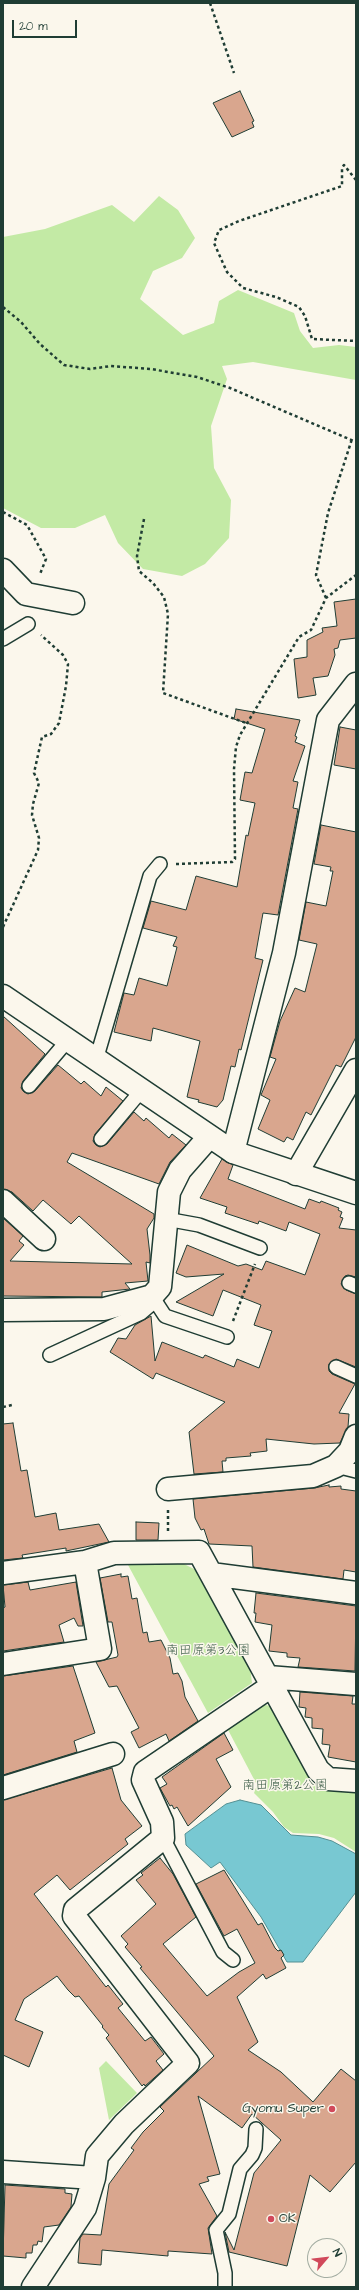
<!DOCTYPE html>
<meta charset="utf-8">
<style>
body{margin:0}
#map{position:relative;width:359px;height:2290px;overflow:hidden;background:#fbf7ec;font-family:"Architects Daughter",sans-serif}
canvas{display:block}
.frame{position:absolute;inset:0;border:4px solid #1f3d34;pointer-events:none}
.north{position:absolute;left:307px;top:2238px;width:40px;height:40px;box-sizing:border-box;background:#fbf7ec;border:1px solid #a3ada2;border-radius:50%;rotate:62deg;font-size:11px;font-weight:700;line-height:16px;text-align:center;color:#1f3d34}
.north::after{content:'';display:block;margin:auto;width:14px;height:18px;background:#d1495b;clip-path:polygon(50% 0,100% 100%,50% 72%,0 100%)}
.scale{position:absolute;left:12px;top:20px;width:65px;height:18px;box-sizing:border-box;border:2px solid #1f3d34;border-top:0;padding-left:5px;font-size:12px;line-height:14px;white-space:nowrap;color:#1f3d34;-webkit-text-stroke:3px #fbf7ec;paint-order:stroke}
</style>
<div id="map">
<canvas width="359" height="2290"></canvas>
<div class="frame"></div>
<div class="north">N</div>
<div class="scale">20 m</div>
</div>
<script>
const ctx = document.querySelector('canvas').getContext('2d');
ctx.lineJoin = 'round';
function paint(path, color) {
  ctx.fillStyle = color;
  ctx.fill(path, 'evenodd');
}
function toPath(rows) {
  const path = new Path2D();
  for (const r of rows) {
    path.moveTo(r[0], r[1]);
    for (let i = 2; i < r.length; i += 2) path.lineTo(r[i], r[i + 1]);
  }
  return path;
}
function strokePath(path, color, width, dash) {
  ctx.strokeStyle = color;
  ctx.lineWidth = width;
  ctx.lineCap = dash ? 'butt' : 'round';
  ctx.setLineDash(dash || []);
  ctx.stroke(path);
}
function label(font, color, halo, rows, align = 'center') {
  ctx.font = font + ' "Architects Daughter","Klee One",sans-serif';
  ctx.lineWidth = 3;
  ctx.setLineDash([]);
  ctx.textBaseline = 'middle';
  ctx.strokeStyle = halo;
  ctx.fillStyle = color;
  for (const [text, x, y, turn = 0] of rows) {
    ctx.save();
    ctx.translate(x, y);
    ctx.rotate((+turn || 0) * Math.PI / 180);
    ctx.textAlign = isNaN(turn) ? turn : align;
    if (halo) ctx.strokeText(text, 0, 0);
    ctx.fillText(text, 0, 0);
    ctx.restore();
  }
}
paint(toPath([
 [159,196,178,210,195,238,182,258,153,271,140,299,183,335,214,323,219,301,238,290,294,313,300,331,313,348,339,345,356,347,356,380,253,362,222,366,227,379,211,426,214,468,231,500,229,538,205,564,182,576,143,569,118,543,105,515,75,528,41,528,3,508,3,237,45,229,112,205,134,222],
 [182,1563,198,1571,250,1666,252,1683,208,1713,128,1565],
 [257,1703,274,1707,317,1787,356,1792,356,1852,334,1838,319,1834,293,1833,284,1827,273,1812,254,1793,257,1785,226,1726],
 [106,2061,137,2093,109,2120,99,2068]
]), '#c3eaa5');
const water = toPath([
 [240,1800,261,1805,291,1835,318,1837,332,1841,356,1854,356,1892,303,1962,287,1962,261,1917,220,1862,211,1868,186,1845,185,1834,226,1804,240,1800]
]);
paint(water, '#78c8d2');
strokePath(water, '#549093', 1);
const building = toPath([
 [240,91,254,121,252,122,254,127,232,137,213,103,240,91],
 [356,599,356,638,340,640,338,648,334,649,335,655,328,676,313,678,316,695,298,698,294,659,307,657,307,640,323,632,322,628,337,626,334,602,356,599],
 [236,709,300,720,295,736,297,737,295,742,305,746,293,781,298,782,293,808,298,809,278,915,263,913,255,958,263,960,241,1050,239,1049,235,1067,231,1066,223,1100,217,1107,198,1102,199,1100,187,1097,200,1041,153,1028,151,1041,114,1032,124,993,134,995,139,978,167,986,177,947,173,946,177,937,143,928,151,901,186,910,196,876,237,887,246,835,248,836,255,803,240,800,245,772,252,773,265,729,234,719,236,709],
 [340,727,356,730,356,769,334,765,340,727],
 [321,825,356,832,356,1037,341,1067,336,1065,311,1115,306,1112,293,1140,287,1137,284,1142,258,1129,270,1100,261,1095,276,1059,270,1057,280,1021,295,988,305,992,317,944,299,940,306,902,326,906,333,871,330,871,331,867,314,864,321,825],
 [3,1016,45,1054,23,1081,21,1088,24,1092,28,1094,35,1091,58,1065,81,1084,84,1081,101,1096,106,1087,123,1101,95,1134,93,1141,96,1145,100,1147,107,1144,134,1112,144,1121,146,1118,169,1138,172,1134,186,1145,170,1162,159,1184,72,1153,67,1162,154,1214,154,1218,147,1229,150,1255,150,1263,146,1262,148,1281,125,1283,130,1289,102,1292,102,1297,3,1296,3,1218,23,1236,19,1241,24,1245,10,1261,132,1264,79,1216,71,1224,43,1200,33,1211,12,1192,3,1189,3,1016],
 [222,1159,233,1165,228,1179,305,1209,309,1199,320,1203,321,1201,339,1208,338,1210,342,1212,340,1217,343,1218,339,1228,356,1230,356,1277,348,1275,345,1276,341,1284,346,1290,356,1294,356,1367,336,1359,329,1364,329,1371,332,1374,355,1384,339,1413,349,1414,348,1427,340,1443,314,1444,266,1439,267,1451,250,1453,251,1456,226,1458,226,1461,222,1461,223,1472,194,1474,189,1432,225,1402,156,1373,153,1379,110,1352,118,1338,126,1339,135,1325,151,1316,155,1361,162,1342,203,1358,205,1355,234,1367,237,1359,259,1368,272,1331,254,1325,261,1305,223,1290,213,1316,176,1302,224,1274,186,1277,176,1273,187,1245,238,1266,246,1264,262,1270,266,1261,305,1275,320,1234,289,1222,286,1231,259,1221,258,1224,225,1213,227,1207,200,1198,222,1159],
 [13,1423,21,1471,27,1470,35,1517,56,1513,59,1530,99,1524,109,1542,66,1551,66,1548,22,1555,23,1558,3,1560,3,1424,13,1423],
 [329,1485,329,1487,341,1486,341,1489,356,1491,356,1572,344,1570,343,1579,253,1567,252,1546,209,1544,204,1529,201,1530,195,1518,193,1499,314,1488,329,1485],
 [136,1522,159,1523,158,1540,136,1540,136,1522],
 [121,1574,121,1577,128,1576,132,1599,137,1598,143,1633,147,1632,149,1642,161,1640,170,1658,173,1674,178,1673,182,1681,185,1697,198,1721,169,1741,166,1734,139,1748,131,1732,139,1728,117,1686,109,1687,96,1662,117,1657,118,1655,112,1622,108,1622,100,1578,121,1574],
 [28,1582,30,1590,76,1582,83,1626,78,1626,74,1618,59,1625,64,1642,3,1651,3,1608,5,1607,3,1585,28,1582],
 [256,1593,356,1606,355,1671,298,1667,300,1658,287,1657,287,1653,269,1651,272,1625,255,1622,256,1613,254,1613,256,1593],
 [73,1666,95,1733,74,1741,77,1752,3,1775,3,1676,73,1666],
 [300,1692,353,1696,352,1704,356,1704,356,1762,328,1757,330,1745,322,1744,323,1729,312,1728,312,1718,305,1717,306,1708,299,1707,300,1692],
 [224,1733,233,1750,216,1759,231,1787,188,1826,177,1807,174,1809,172,1805,170,1806,160,1788,167,1784,162,1777,224,1733],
 [112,1768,121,1800,142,1826,125,1839,128,1844,70,1890,57,1875,34,1894,106,1987,108,1985,123,2004,118,2008,145,2041,151,2037,164,2054,156,2061,163,2070,145,2086,144,2084,142,2086,106,2038,109,2035,102,2027,103,2026,79,1996,75,1997,68,1990,57,1976,24,1999,15,2020,43,2032,29,2067,3,2055,3,1800,112,1768],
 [160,1858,173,1874,196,1917,163,1944,207,1996,239,1972,255,1963,237,1929,224,1936,196,1884,224,1870,258,1925,262,1923,275,1948,278,1951,281,1950,284,1955,281,1958,286,1968,266,1979,263,1974,237,1997,258,2042,248,2050,281,2072,313,2102,341,2069,356,2081,356,2162,330,2192,310,2175,287,2266,229,2252,225,2232,234,2250,254,2173,281,2140,252,2114,242,2128,198,2096,220,2174,207,2177,209,2181,199,2184,217,2216,208,2228,212,2254,168,2251,168,2256,102,2250,101,2265,78,2263,80,2238,83,2234,101,2235,109,2184,134,2150,131,2148,143,2132,164,2111,160,2107,214,2056,140,1968,142,1967,125,1947,128,1944,121,1936,156,1904,136,1880,143,1875,141,1873,160,1858],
 [5,2185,65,2189,65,2193,72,2194,71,2207,59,2225,44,2227,42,2242,38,2241,37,2245,33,2245,32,2253,26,2253,26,2258,3,2256,5,2185]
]);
paint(building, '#d9a68e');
strokePath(building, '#1f3d34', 1);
const service = toPath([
 [3,639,28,624],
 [96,1060,150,876,160,864],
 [29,1086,67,1041],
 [101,1139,141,1091],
 [166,1219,199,1225,260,1248],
 [349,1283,356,1286],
 [152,1296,165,1316,227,1337],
 [50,1355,141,1313,155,1301],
 [336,1367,356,1376],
 [336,1466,356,1471],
 [163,1838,223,1952,233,1960],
 [225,2287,225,2273,216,2230,229,2214,240,2169,252,2155,255,2148,256,2129]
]);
const minor = toPath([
 [3,570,26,594,73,603],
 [233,1152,284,953,328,720,356,684],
 [296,1174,356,1070],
 [3,1201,44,1239],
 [3,1310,104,1309,152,1296,160,1287,169,1192,180,1170,209,1137],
 [168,1489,313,1476,336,1466,350,1451,356,1436],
 [3,1573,85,1562,114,1553,199,1552,318,1770,328,1779,356,1781],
 [211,1574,356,1593],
 [3,1664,100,1649,85,1562],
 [268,1677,356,1684],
 [3,1788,113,1754],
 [3,2172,94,2178],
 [33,2287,85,2208,94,2178,97,2156,124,2124,188,2063,74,1916,75,1910,163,1838,162,1822,143,1780,145,1772,273,1685]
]);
const tertiary = toPath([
 [3,996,233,1152,356,1193]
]);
strokePath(service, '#1f3d34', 16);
strokePath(minor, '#1f3d34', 25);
strokePath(tertiary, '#1f3d34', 25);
strokePath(toPath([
 [210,3,234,73],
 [356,180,344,165,342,168,342,186,239,221,219,230,214,243,227,272,243,288,276,297,299,307,305,316,312,339,356,341],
 [3,307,21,322,40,344,64,365,90,369,111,366,151,369,197,377,230,388,356,442],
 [3,512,27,525,46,559,40,574],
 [144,519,137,556,139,571,153,583,164,597,168,614,163,693,246,723],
 [326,598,316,575,328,513,352,439],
 [176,864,232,862,235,859,234,769,236,747,240,735,299,637,311,630,326,598,356,575],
 [3,927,38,850,39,838,32,815,33,804,39,783,34,773,42,737,51,734,59,723,66,686,68,664,63,655,41,635],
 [233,1321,255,1264],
 [3,1407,12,1405],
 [168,1510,168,1531]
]), '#1f3d34', 2.5, [3, 3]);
strokePath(service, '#fbf7ec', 13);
strokePath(minor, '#fbf7ec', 22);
strokePath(tertiary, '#fbf7ec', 22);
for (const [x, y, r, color] of [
 [332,2109,4,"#d1495b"],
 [271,2219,4,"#d1495b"]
]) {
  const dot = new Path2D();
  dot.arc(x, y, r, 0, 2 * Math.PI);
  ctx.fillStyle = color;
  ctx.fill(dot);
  strokePath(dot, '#fbf7ec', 1.5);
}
label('13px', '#40604b', '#fbf7ec', [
 ["南田原第3公園",208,1651],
 ["南田原第2公園",285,1786]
]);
label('13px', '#1f3d34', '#fbf7ec', [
 ["Gyomu Super",324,2109],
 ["OK",279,2219,"left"]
], 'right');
</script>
